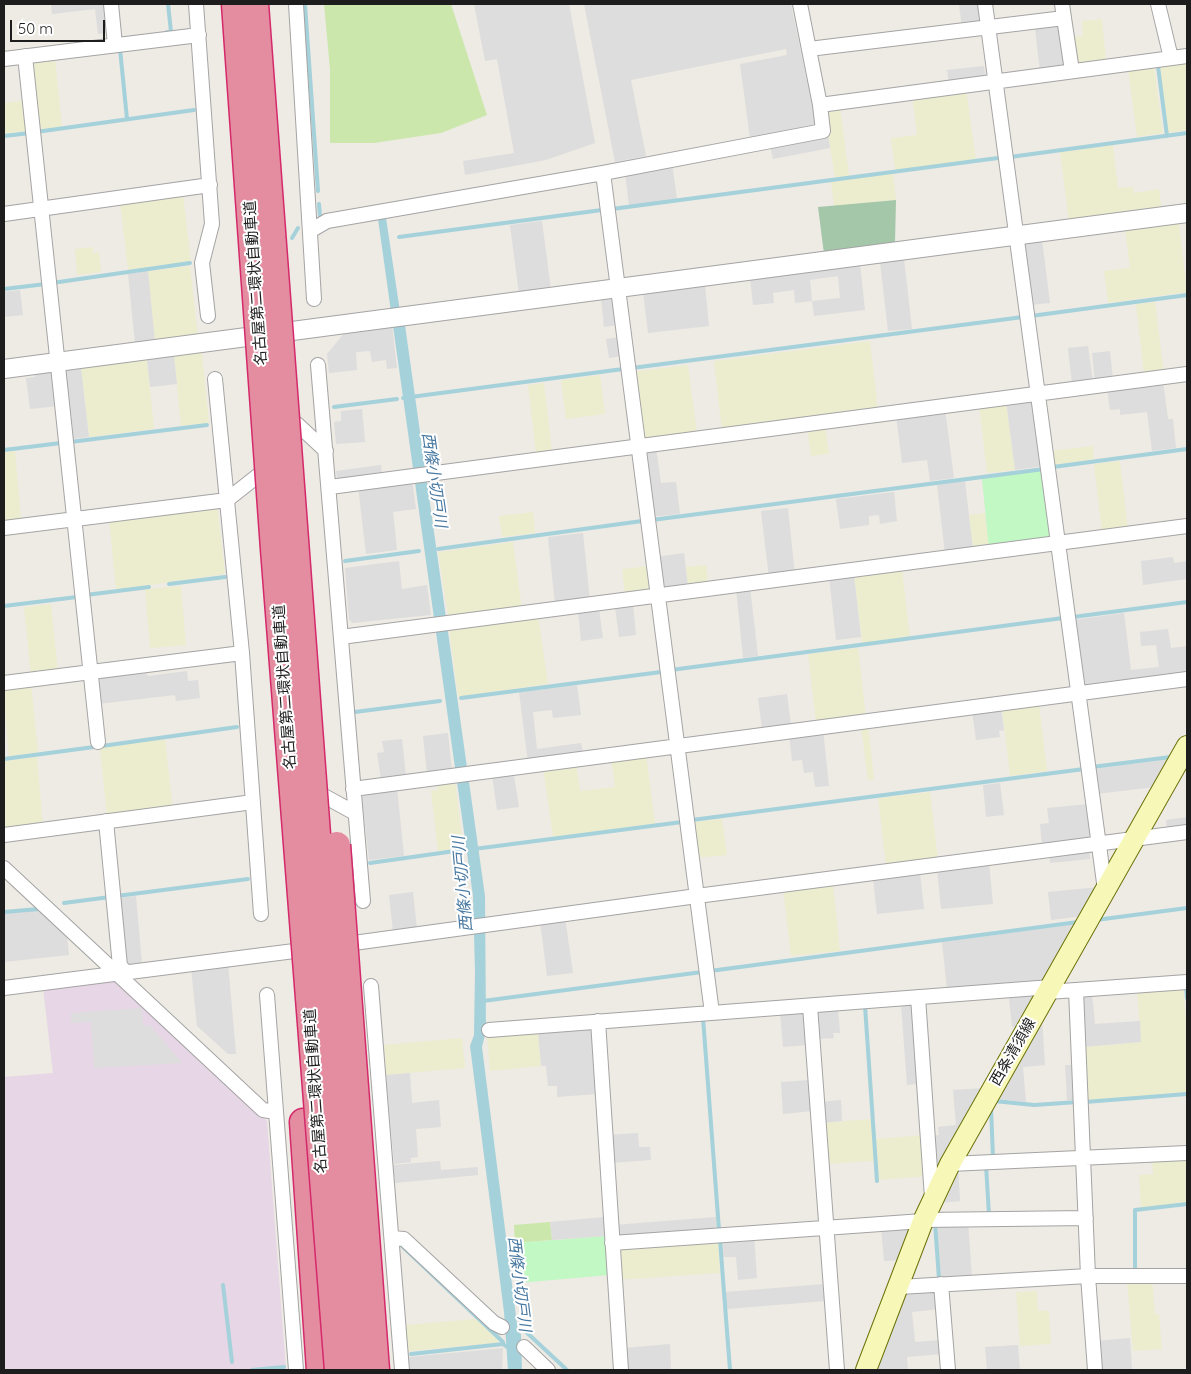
<!DOCTYPE html>
<meta charset="utf-8">
<style>
body{margin:0}
#map{position:relative;width:1191px;height:1374px;overflow:hidden;background:#eeeae4;font-family:Quicksand,sans-serif}
canvas{display:block}
.frame{position:absolute;inset:0;border:5px solid #1d1d1d;pointer-events:none}
.scale{position:absolute;left:10px;top:20px;width:95px;height:22px;box-sizing:border-box;border:2px solid #1d1d1d;border-top:0;padding-left:6px;font-size:15px;line-height:18px;white-space:nowrap;color:#1d1d1d;-webkit-text-stroke:4px #fff;paint-order:stroke}
</style>
<div id="map">
<canvas width="1191" height="1374"></canvas>
<div class="frame"></div>
<div class="scale">50 m</div>
</div>
<script>
const ctx = document.querySelector('canvas').getContext('2d');
ctx.lineJoin = 'round';
function paint(path, color) {
  ctx.fillStyle = color;
  ctx.fill(path, 'evenodd');
}
function toPath(rows) {
  const path = new Path2D();
  for (const r of rows) {
    path.moveTo(r[0], r[1]);
    for (let i = 2; i < r.length; i += 2) path.lineTo(r[i], r[i + 1]);
  }
  return path;
}
function strokePath(path, color, width, dash) {
  ctx.strokeStyle = color;
  ctx.lineWidth = width;
  ctx.lineCap = dash ? 'butt' : 'round';
  ctx.setLineDash(dash || []);
  ctx.stroke(path);
}
function label(font, color, halo, rows, align = 'center') {
  ctx.font = font + ' Quicksand,"Noto Sans JP",sans-serif';
  ctx.lineWidth = 4;
  ctx.setLineDash([]);
  ctx.textBaseline = 'middle';
  ctx.strokeStyle = halo;
  ctx.fillStyle = color;
  for (const [text, x, y, turn = 0] of rows) {
    ctx.save();
    ctx.translate(x, y);
    ctx.rotate((+turn || 0) * Math.PI / 180);
    ctx.textAlign = isNaN(turn) ? turn : align;
    if (halo) ctx.strokeText(text, 0, 0);
    ctx.fillText(text, 0, 0);
    ctx.restore();
  }
}
paint(toPath([
 [114,979,267,1121,286,1370,4,1370,4,1077,53,1073,43,988]
]), '#e7d6e5');
paint(toPath([
 [1102,19,1106,61,1076,68,1070,37,1083,36,1082,21],
 [55,58,62,127,35,130,30,61],
 [1187,61,1187,130,1168,133,1159,64],
 [1154,66,1163,133,1137,137,1128,69],
 [966,89,976,160,895,170,891,138,917,135,912,96],
 [28,100,31,130,4,134,4,103],
 [840,107,849,176,835,178,824,110],
 [1113,145,1118,188,1133,187,1134,193,1159,189,1162,210,1069,222,1060,152],
 [893,173,896,200,834,206,831,182],
 [183,194,191,262,128,270,120,203],
 [1179,223,1187,292,1108,303,1104,271,1130,268,1125,229],
 [93,247,93,253,99,252,101,272,77,275,75,249],
 [190,266,198,337,155,342,148,271],
 [1155,302,1164,373,1144,375,1136,304],
 [870,341,878,411,722,431,714,361],
 [202,353,209,423,181,426,174,356],
 [147,360,154,429,89,437,81,368],
 [688,365,697,434,642,441,632,372],
 [600,375,605,414,566,419,561,380],
 [544,383,552,452,536,454,528,385],
 [1006,401,1015,470,987,473,979,405],
 [825,425,829,454,811,456,807,427],
 [1093,446,1094,459,1052,465,1050,451],
 [15,451,21,519,4,522,4,452],
 [1120,461,1128,530,1102,533,1094,464],
 [217,504,225,574,116,590,109,519],
 [533,512,535,533,502,537,499,516],
 [985,513,989,549,973,550,969,515],
 [513,542,522,610,449,621,438,552],
 [706,565,708,582,688,587,686,567],
 [649,566,652,590,625,595,622,569],
 [902,569,910,638,862,643,854,575],
 [181,586,186,645,150,648,145,589],
 [51,604,58,673,31,675,24,607],
 [538,615,548,684,458,697,449,628],
 [858,648,866,717,816,723,808,654],
 [31,683,38,752,9,757,4,702,4,687],
 [1039,704,1047,771,1010,776,1002,708],
 [868,725,874,779,868,780,861,726],
 [165,739,173,810,107,816,100,749,102,747],
 [646,753,655,824,553,837,543,767,576,763,580,791,615,787,611,758],
 [37,757,43,826,4,831,4,761],
 [455,780,463,847,438,851,431,791,438,790,437,782],
 [930,792,938,860,886,866,878,798],
 [722,819,727,855,695,858,691,822],
 [833,884,840,951,791,956,783,889],
 [1183,986,1187,1033,1187,1092,1085,1101,1083,1047,1141,1042,1137,990],
 [538,1032,541,1066,490,1071,487,1036],
 [462,1038,465,1068,386,1075,384,1045],
 [871,1119,874,1161,825,1164,822,1123],
 [925,1135,928,1176,879,1180,876,1139],
 [1187,1156,1187,1203,1141,1208,1139,1175,1153,1174,1152,1158],
 [718,1238,720,1273,616,1280,619,1245],
 [1152,1280,1155,1314,1159,1314,1162,1349,1133,1351,1127,1281],
 [1037,1291,1038,1311,1049,1311,1051,1344,1020,1346,1016,1292],
 [476,1319,497,1339,498,1343,408,1351,406,1325]
]), '#ecedcf');
paint(toPath([
 [324,4,451,4,487,115,441,133,374,143,330,143,330,69],
 [550,1222,552,1240,515,1243,514,1225]
]), '#cbe7ab');
paint(toPath([
 [896,200,895,242,893,244,824,254,818,207]
]), '#a5c7a9');
paint(toPath([
 [1045,470,1054,538,989,549,982,479],
 [606,1236,609,1275,519,1283,515,1243]
]), '#c1f8c4');
paint(toPath([
 [51,4,106,4,109,33,98,34,95,9,52,14],
 [474,4,569,4,595,143,546,160,465,175,463,161,514,153,497,59,485,61],
 [584,4,791,4,816,125,750,138,740,64,787,55,786,49,631,80,646,156,615,162],
 [959,4,979,4,982,25,962,28],
 [1063,25,1069,66,1040,72,1035,28],
 [984,66,986,79,949,84,947,70],
 [828,135,830,148,773,159,770,146],
 [672,163,677,199,629,206,625,173],
 [542,221,551,290,519,294,510,225],
 [1042,240,1050,303,1030,305,1024,242],
 [904,259,912,329,888,331,880,262],
 [860,264,865,310,814,316,812,301,840,298,838,276,810,280,812,301,795,303,794,290,773,293,774,303,753,305,750,278],
 [148,271,155,342,135,344,128,274],
 [705,285,709,326,648,333,643,292],
 [20,290,23,315,4,317,4,292],
 [612,296,618,325,604,327,601,298],
 [392,325,397,368,387,369,386,360,372,362,370,351,356,352,357,370,329,373,327,354,345,332],
 [620,337,622,356,609,358,606,339],
 [1088,346,1093,381,1072,384,1068,348],
 [1110,351,1113,379,1095,382,1092,353],
 [174,356,177,384,150,387,147,360],
 [81,368,89,437,71,439,63,370],
 [50,371,55,375,58,406,30,409,26,378,35,377,35,373],
 [1163,381,1168,419,1173,419,1176,448,1152,451,1147,412,1120,415,1120,409,1110,410,1107,388],
 [1032,398,1044,466,1015,470,1006,401],
 [362,409,365,442,336,444,334,422,341,421,341,411],
 [945,409,954,478,930,481,927,460,902,463,896,415],
 [656,448,661,483,676,482,680,514,650,517,644,449],
 [381,465,382,476,341,481,337,478,336,471],
 [412,479,416,509,393,512,397,550,366,554,358,486],
 [965,481,973,550,945,554,937,484],
 [894,492,897,521,880,524,879,515,869,516,869,525,840,529,836,499],
 [788,508,795,575,769,578,761,511],
 [583,533,590,601,555,605,548,537],
 [684,553,688,587,662,590,656,557],
 [1173,557,1174,563,1187,561,1187,579,1143,585,1141,561],
 [399,561,402,589,427,585,431,615,352,623,349,619,345,568],
 [854,575,861,637,836,640,829,577],
 [750,587,758,656,743,658,736,588],
 [633,605,636,635,619,637,615,607],
 [599,609,603,638,581,641,578,611],
 [1124,613,1131,670,1159,667,1156,645,1141,646,1140,632,1168,629,1171,648,1187,646,1187,675,1084,688,1073,620],
 [124,671,125,675,146,673,148,676,187,671,188,681,198,680,200,698,176,701,175,695,98,704,95,677],
 [577,685,581,715,553,718,552,710,533,712,537,749,581,743,583,754,528,762,519,692],
 [787,694,791,725,762,729,758,698],
 [1001,708,1004,730,999,731,1000,737,976,740,972,711],
 [823,730,829,786,815,787,813,772,804,773,802,760,792,761,789,734],
 [448,733,452,771,427,774,423,736],
 [402,739,406,777,381,780,377,753,384,752,382,741],
 [1171,759,1155,787,1096,794,1093,769],
 [509,773,514,776,519,807,497,810,492,775],
 [1000,783,1004,815,986,817,983,785],
 [397,788,404,856,369,860,362,798,365,792],
 [1089,804,1093,837,1042,845,1040,824,1049,823,1047,808],
 [1187,817,1187,827,1167,829,1166,820],
 [1089,848,1090,859,1050,863,1049,853],
 [989,863,993,904,941,909,937,869],
 [920,873,924,909,877,914,873,878],
 [1099,887,1083,916,1051,920,1048,892],
 [413,892,417,929,393,932,389,895],
 [136,896,142,965,132,966,122,957,117,898],
 [38,910,67,935,69,955,4,962,4,913],
 [565,918,573,973,547,976,540,921],
 [1077,924,1045,983,947,989,942,942],
 [228,963,236,1054,228,1054,197,1026,191,968],
 [1092,994,1095,1024,1140,1021,1141,1042,1083,1047,1081,995],
 [1037,996,1019,1027,1012,1027,1009,998],
 [901,1004,911,1004,917,1084,907,1085],
 [142,1008,143,1026,150,1025,182,1063,94,1068,91,1022,71,1023,71,1013],
 [838,1010,840,1033,833,1033,834,1038,817,1039,815,1011],
 [806,1011,808,1045,783,1047,780,1013],
 [1042,1020,1045,1065,1023,1067,1026,1102,994,1099],
 [587,1028,593,1034,597,1094,557,1097,557,1086,548,1086,546,1066,541,1066,538,1032],
 [1065,1065,1078,1065,1079,1100,1067,1100],
 [410,1073,412,1103,439,1100,441,1127,416,1129,418,1157,411,1158,411,1162,394,1164,386,1075],
 [810,1080,813,1111,783,1114,781,1082],
 [984,1088,944,1164,933,1161,931,1136,939,1135,938,1127,956,1125,953,1090],
 [841,1100,842,1121,822,1123,821,1102],
 [638,1133,639,1147,650,1147,651,1160,610,1163,608,1135],
 [440,1161,441,1170,478,1167,478,1175,395,1183,393,1165],
 [958,1166,960,1201,939,1203],
 [605,1217,606,1236,552,1240,550,1222],
 [716,1217,717,1232,618,1239,614,1225],
 [968,1221,972,1278,940,1280,935,1222],
 [912,1224,901,1260,884,1261,881,1227],
 [754,1237,757,1278,738,1280,736,1257,723,1257,721,1240],
 [825,1284,826,1301,726,1309,725,1292],
 [937,1288,939,1309,912,1312,915,1342,942,1340,943,1354,907,1357,908,1370,875,1370,904,1292],
 [1130,1338,1132,1369,1097,1370,1095,1341],
 [670,1344,671,1370,626,1370,624,1348],
 [1018,1345,1020,1370,987,1370,985,1347],
 [503,1348,502,1370,410,1370,409,1357]
]), '#ddd');
paint(toPath([
 [386,218,402,325,405,325,485,896,486,1031,482,1047,518,1332,521,1334,522,1370,508,1370,504,1312,470,1046,474,1035,475,972,473,896,378,219]
]), '#a5d1db');
strokePath(toPath([
 [305,4,318,191],
 [167,32,171,32,168,4],
 [120,49,127,119],
 [1158,66,1167,136],
 [36,132,194,110],
 [4,136,30,133],
 [1010,157,1187,133],
 [319,204,320,216],
 [612,209,998,158],
 [399,237,602,210],
 [292,238,298,228],
 [52,283,190,263],
 [4,289,46,284],
 [1031,316,1187,295],
 [632,368,1023,317],
 [403,398,623,369],
 [334,407,397,399],
 [70,442,207,425],
 [4,450,61,443],
 [1053,467,1187,449],
 [652,520,1044,469],
 [438,549,642,521],
 [345,561,419,551],
 [169,584,225,577],
 [86,595,149,587],
 [4,606,77,597],
 [1073,617,1187,602],
 [671,670,1063,618],
 [461,698,661,672],
 [355,712,440,701],
 [102,746,237,727],
 [4,759,94,747],
 [1092,767,1171,757],
 [692,820,1084,769],
 [474,849,682,822],
 [370,863,462,850],
 [117,896,248,879],
 [64,903,110,897],
 [4,912,39,909],
 [1096,920,1187,908],
 [710,971,1078,922],
 [1186,986,1187,998],
 [483,1001,702,972],
 [865,1006,877,1181],
 [703,1018,719,1230],
 [994,1101,1034,1105,1078,1102],
 [1085,1102,1187,1094],
 [991,1107,993,1158],
 [986,1165,989,1215],
 [935,1223,939,1279],
 [720,1240,730,1370],
 [401,1245,503,1342,503,1344],
 [1135,1271,1135,1210,1187,1204],
 [223,1285,232,1362],
 [524,1330,567,1370],
 [411,1354,503,1344,511,1350],
 [252,1370,284,1367]
]), '#a5d1db', 4);
const minor = toPath([
 [111,4,115,45],
 [196,4,212,224,202,263,208,316],
 [296,4,314,299],
 [800,4,820,105],
 [985,4,1105,890],
 [1158,4,1171,58],
 [1064,18,1072,71],
 [809,49,1064,18,1062,4],
 [25,56,98,742],
 [4,59,199,35],
 [603,173,712,1013],
 [4,214,210,185],
 [310,231,327,221,603,173,823,131,820,105,1187,56],
 [318,365,363,901],
 [215,379,242,653,261,914],
 [297,424,326,451],
 [330,487,1187,374],
 [4,528,227,500,270,466],
 [341,637,1187,526],
 [4,683,242,653],
 [353,789,1187,679],
 [324,796,355,813],
 [106,821,120,966,127,973],
 [4,835,253,802],
 [4,868,263,1110,276,1112],
 [339,945,697,896,1187,832],
 [371,986,402,1370],
 [4,988,310,949],
 [1076,990,1088,1276,1095,1370],
 [1048,992,1187,982],
 [267,995,296,1370],
 [918,997,932,1198],
 [810,1006,837,1370],
 [598,1021,621,1370],
 [489,1030,1051,987],
 [950,1164,1187,1153],
 [923,1220,1086,1218],
 [392,1238,404,1239,494,1323,502,1327],
 [612,1243,923,1221],
 [941,1284,948,1370],
 [899,1287,1088,1276,1187,1276],
 [524,1347,548,1370]
]);
const tertiary = toPath([
 [4,369,1187,213]
]);
const secondary = toPath([
 [866,1370,923,1221,950,1164,1187,746]
]);
const motorway = toPath([
 [303,1122,320,1370]
]);
strokePath(minor, '#a4a4a4', 16);
strokePath(tertiary, '#a4a4a4', 20);
strokePath(secondary, '#6a7108', 22);
strokePath(motorway, '#d4296a', 29);
strokePath(minor, '#fff', 14);
strokePath(tertiary, '#fff', 18);
strokePath(secondary, '#f7f8b8', 20);
strokePath(motorway, '#e48da0', 26);
const motorwayBridge = toPath([
 [235,4,274,549,338,1370],
 [255,4,357,1370],
 [337,845,376,1370]
]);
strokePath(motorwayBridge, '#d4296a', 29, []);
strokePath(motorwayBridge, '#e48da0', 26);
label('15px', '#1d1d1d', '#fff', [
 ["名古屋第二環状自動車道",256,283,-94],
 ["名古屋第二環状自動車道",285,687,-94],
 ["西条清須線",1013,1052,-60],
 ["名古屋第二環状自動車道",316,1091,-94]
]);
label('italic 16px', '#4a7aa2', '#fff', [
 ["西條小切戸川",434,480,82],
 ["西條小切戸川",463,884,-95],
 ["西條小切戸川",519,1284,83]
]);
</script>
